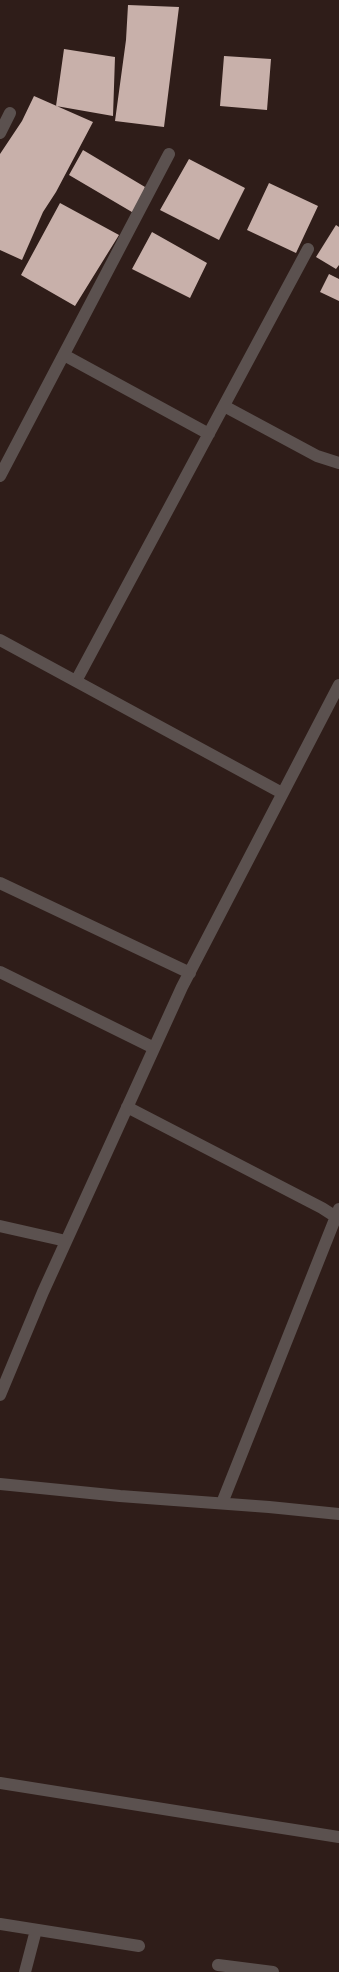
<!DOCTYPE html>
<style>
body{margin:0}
canvas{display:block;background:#2f1d19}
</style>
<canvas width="339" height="1972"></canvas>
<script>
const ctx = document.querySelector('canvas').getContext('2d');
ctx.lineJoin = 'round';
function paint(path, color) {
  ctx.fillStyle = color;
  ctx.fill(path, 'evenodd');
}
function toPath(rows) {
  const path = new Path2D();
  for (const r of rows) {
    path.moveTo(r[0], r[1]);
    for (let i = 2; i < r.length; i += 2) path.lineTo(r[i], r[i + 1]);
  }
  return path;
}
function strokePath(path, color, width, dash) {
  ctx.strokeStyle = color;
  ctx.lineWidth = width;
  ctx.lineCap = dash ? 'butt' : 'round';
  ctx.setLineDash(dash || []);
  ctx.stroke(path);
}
paint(toPath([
 [128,5,179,7,164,127,115,121,126,40],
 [64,49,115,57,113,116,56,106],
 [224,56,271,59,267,110,220,106],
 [34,96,93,122,56,192,43,212,22,260,0,250,0,154,22,121],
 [83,150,145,187,137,215,69,175],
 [189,159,245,188,219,240,160,210],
 [269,183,318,206,296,253,247,230],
 [60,203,119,235,75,306,21,275],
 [336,225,339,227,339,265,336,269,316,257],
 [152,232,207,263,190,298,132,269],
 [329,274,339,279,339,301,320,292]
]), '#c8b0aa');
strokePath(toPath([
 [0,133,10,113],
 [64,355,209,434],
 [224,406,317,456,339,463],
 [0,476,169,154],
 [0,640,282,793],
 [76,681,308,249],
 [0,883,190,973],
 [0,972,154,1048],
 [127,1107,322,1208,339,1219],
 [0,1226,66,1241],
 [0,1395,43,1292,182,987,339,685],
 [0,1484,120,1496,269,1507,339,1514],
 [222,1503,339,1209],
 [0,1783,339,1837],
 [0,1924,139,1946],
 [218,1965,273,1972],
 [25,1972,36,1930]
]), '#5b514f', 12);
</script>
